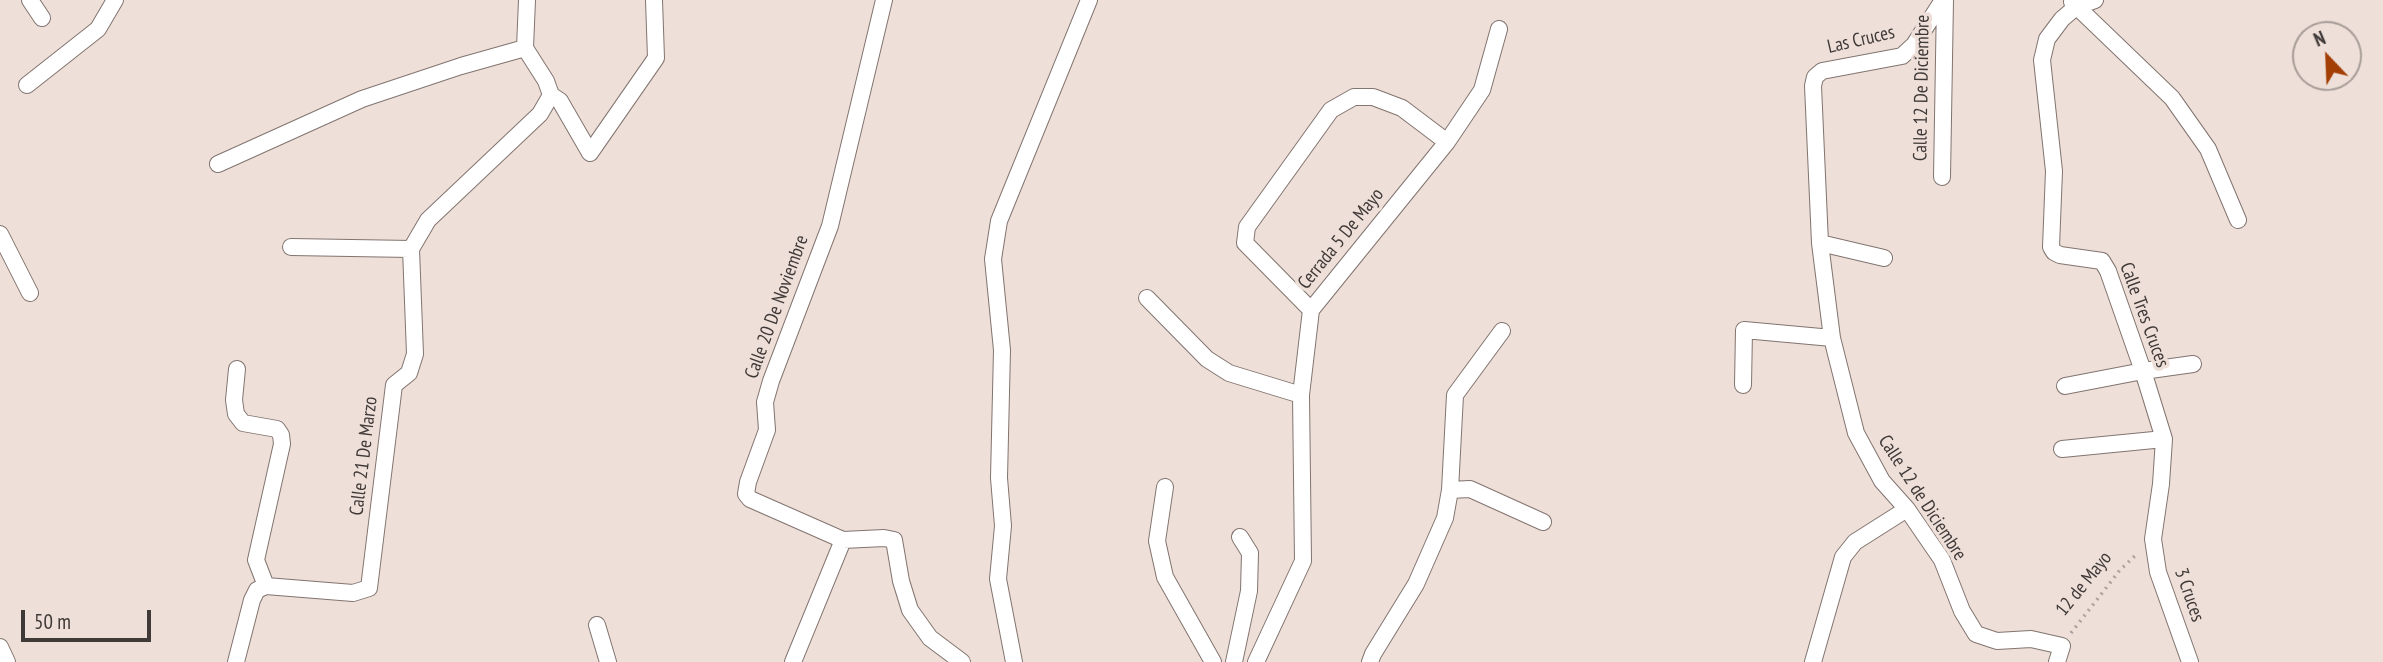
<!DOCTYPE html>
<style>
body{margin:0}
#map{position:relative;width:2383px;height:662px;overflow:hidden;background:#eedfd9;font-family:"PT Sans Narrow",sans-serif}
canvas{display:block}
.north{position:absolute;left:2292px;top:21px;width:70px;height:70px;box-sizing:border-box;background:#eedfd9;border:2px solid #a89d98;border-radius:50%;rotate:337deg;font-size:19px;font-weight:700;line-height:28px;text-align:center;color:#3f3937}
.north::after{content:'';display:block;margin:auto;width:24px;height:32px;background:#a33f05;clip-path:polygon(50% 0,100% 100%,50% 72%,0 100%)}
.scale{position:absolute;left:21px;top:610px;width:130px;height:32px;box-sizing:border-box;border:4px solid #3f3937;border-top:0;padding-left:9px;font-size:21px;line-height:24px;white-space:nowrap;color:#3f3937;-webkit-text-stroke:5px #eedfd9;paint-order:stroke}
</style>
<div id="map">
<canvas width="2383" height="662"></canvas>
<div class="north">N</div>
<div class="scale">50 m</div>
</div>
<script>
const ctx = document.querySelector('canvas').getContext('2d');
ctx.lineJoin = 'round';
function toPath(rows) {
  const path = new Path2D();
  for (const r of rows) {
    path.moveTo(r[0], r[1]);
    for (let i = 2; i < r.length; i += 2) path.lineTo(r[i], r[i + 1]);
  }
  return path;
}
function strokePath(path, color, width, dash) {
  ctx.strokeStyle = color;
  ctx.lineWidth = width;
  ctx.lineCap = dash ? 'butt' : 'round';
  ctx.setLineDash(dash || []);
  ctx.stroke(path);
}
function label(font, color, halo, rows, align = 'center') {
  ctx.font = font + ' "PT Sans Narrow",sans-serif';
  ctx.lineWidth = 7;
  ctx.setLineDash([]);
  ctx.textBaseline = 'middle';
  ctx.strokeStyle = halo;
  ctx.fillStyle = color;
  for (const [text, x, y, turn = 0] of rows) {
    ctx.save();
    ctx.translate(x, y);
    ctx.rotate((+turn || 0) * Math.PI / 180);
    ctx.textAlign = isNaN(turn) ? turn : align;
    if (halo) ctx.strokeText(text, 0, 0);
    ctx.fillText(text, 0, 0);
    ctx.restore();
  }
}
const minor = toPath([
 [30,0,42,18],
 [884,0,830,226,771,381,765,402,767,430,748,482,746,494,750,499,843,540,884,538,894,540,901,581,910,610,930,638,962,662],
 [1943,0,1914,45,1902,56,1822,71,1815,77,1813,86,1820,243,1832,338,1856,433,1882,481,1907,509,1942,560,1962,611,1976,634,1997,641,2031,639,2062,646,2057,662],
 [2095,0,2076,7,2062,19,2047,39,2042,60,2054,171,2051,247,2054,252,2060,255,2102,261,2108,271,2143,371,2164,439,2161,484,2153,539,2158,572,2190,662],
 [2072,2,2172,98,2208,149,2238,220],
 [27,85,98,29,115,0],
 [551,95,560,101,590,153,656,58,654,0],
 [218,164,362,99,461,66,525,48],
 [1942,177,1945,0],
 [0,234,30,293],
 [1820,243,1884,258],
 [291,247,411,249],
 [1147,298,1207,359,1229,373,1301,395],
 [1311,310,1245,243,1247,227,1331,110,1354,97,1373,97,1402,108,1447,142],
 [237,369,234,400,236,414,243,423,277,429,281,435,282,444,256,560,266,586],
 [1743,385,1744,330,1832,338],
 [2065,386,2143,371,2193,364],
 [2062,449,2164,439],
 [1165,487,1157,541,1165,577,1213,662],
 [1450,490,1470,489,1543,522],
 [597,625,608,662],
 [0,647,7,662],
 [236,662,252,600,257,590,266,586,353,593,369,588,394,385,409,373,415,354,411,249,428,220,540,114,551,95,546,81,525,48,527,0],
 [793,662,843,540],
 [1014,662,998,579,1003,526,999,478,1002,350,993,259,999,221,1089,0],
 [1234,662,1249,591,1250,553,1240,537],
 [1256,662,1303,561,1301,395,1311,310,1447,142,1482,90,1499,29],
 [1370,662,1373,654,1416,584,1445,518,1450,490,1455,395,1502,331],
 [1813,662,1843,557,1855,542,1907,509]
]);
strokePath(minor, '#82746f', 18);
strokePath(toPath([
 [2071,633,2120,570,2138,553]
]), '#aea29d', 3.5, [2, 5]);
strokePath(minor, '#fff', 16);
label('19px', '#3f3937', '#eedfd9', [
 ["Las Cruces",1861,40,-13],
 ["Calle 12 De Diciembre",1922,88,-89],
 ["Cerrada 5 De Mayo",1341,239,-51],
 ["Calle 20 De Noviembre",777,307,-70],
 ["Calle Tres Cruces",2144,315,70],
 ["Calle 21 De Marzo",364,456,-83],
 ["Calle 12 de Diciembre",1922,498,57],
 ["12 de Mayo",2084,584,-51],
 ["3 Cruces",2189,595,71]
]);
</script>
